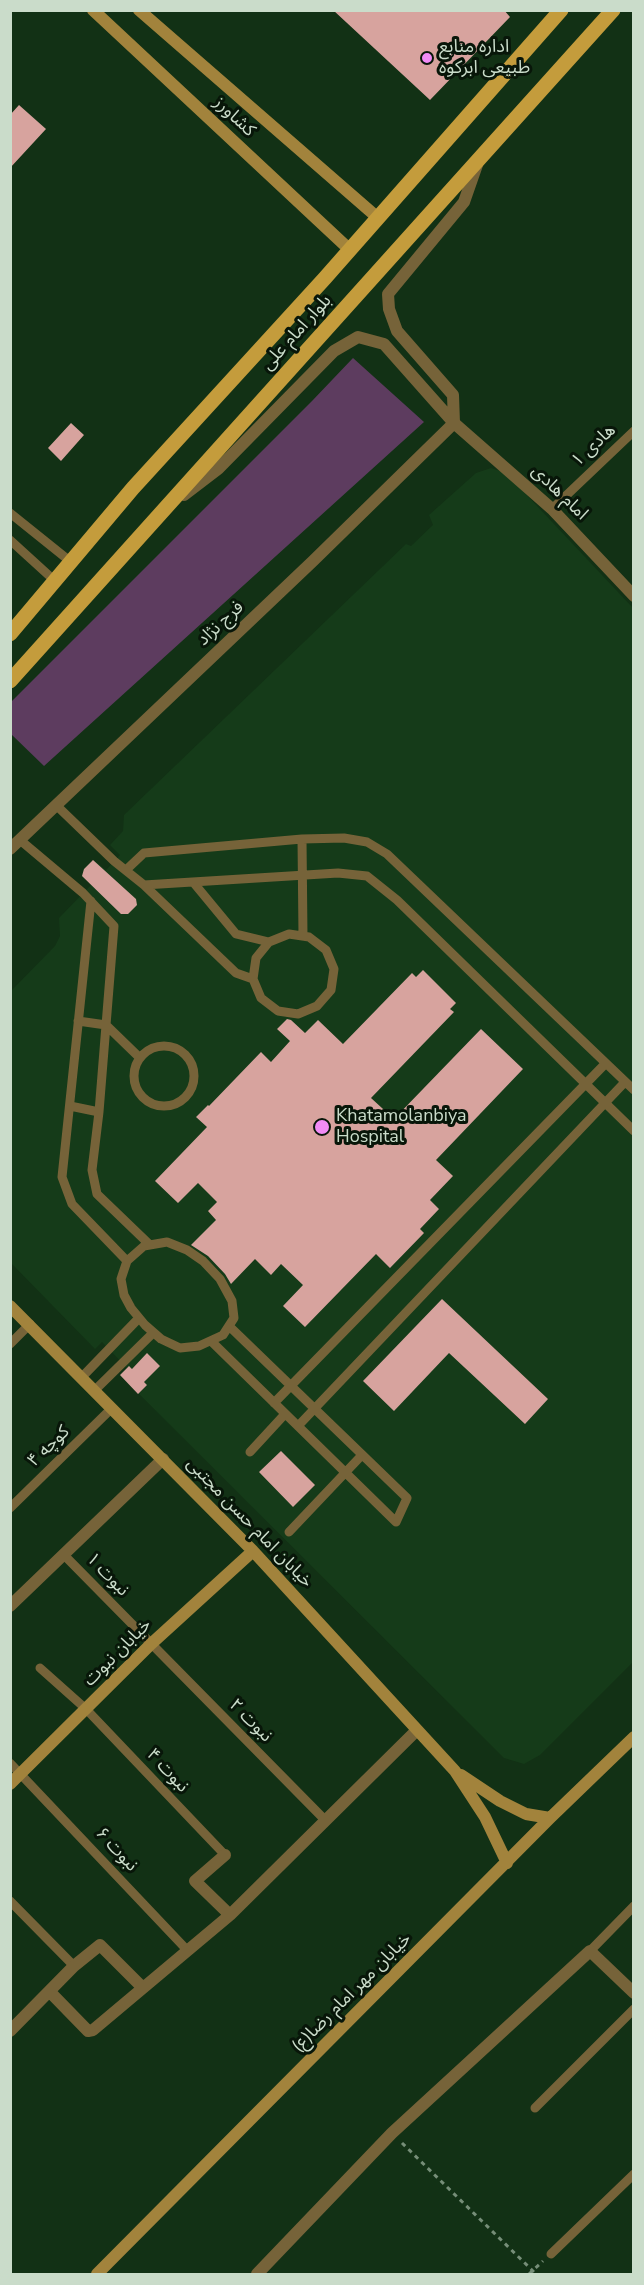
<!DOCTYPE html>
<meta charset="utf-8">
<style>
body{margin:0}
#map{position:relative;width:644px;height:2285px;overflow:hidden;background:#123115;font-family:"Nunito Sans",sans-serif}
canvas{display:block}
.frame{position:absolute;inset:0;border:12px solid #cadcca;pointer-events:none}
</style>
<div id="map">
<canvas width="644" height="2285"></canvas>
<div class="frame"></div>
</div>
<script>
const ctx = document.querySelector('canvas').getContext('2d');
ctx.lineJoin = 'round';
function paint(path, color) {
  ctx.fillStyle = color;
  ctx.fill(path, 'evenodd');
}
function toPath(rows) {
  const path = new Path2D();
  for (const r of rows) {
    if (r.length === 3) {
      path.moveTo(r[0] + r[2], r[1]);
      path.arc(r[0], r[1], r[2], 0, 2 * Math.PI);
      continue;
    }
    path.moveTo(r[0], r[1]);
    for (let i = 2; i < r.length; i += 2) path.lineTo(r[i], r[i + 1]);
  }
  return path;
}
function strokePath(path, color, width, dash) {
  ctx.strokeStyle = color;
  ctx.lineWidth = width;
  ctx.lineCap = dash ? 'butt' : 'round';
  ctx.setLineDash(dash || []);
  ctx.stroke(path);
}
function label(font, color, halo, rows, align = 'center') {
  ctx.font = font + ' "Nunito Sans","Noto Sans Arabic",sans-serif';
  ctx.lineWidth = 6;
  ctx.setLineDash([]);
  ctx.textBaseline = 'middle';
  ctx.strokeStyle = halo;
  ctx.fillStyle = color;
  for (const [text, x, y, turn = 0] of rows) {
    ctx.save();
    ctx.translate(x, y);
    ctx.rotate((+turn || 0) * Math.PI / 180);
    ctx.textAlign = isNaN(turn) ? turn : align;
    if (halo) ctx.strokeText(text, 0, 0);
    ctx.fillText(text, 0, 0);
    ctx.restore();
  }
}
paint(toPath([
 [491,468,506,473,633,608,633,1662,540,1755,524,1764,504,1758,120,1375,127,1368,102,1342,95,1349,11,1263,11,991,55,946,60,936,59,918,91,885,82,876,84,869,91,862,96,862,106,870,120,855,110,845,123,831,124,815,406,544,411,546,433,525,429,515,476,473]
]), '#153b19');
paint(toPath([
 [353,358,424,422,44,766,11,734,11,702,312,401]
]), '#5d3c5f');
paint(toPath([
 [333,10,504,10,510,17,430,100],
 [19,105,46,129,10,168,10,115],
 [71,423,84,435,61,461,48,448],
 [93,860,136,899,137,905,128,914,121,914,82,876,84,869],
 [423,970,456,1003,450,1009,454,1012,371,1098,394,1119,481,1029,523,1069,436,1160,453,1176,430,1200,439,1209,420,1229,424,1233,390,1268,376,1254,305,1327,283,1306,303,1285,281,1264,271,1275,255,1259,231,1284,225,1274,208,1256,191,1245,216,1220,208,1211,217,1202,198,1183,178,1203,155,1181,207,1127,196,1117,208,1105,209,1106,261,1052,271,1062,290,1041,277,1029,287,1019,291,1020,305,1033,318,1020,343,1044,412,973,416,977],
 [442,1299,548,1399,525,1424,449,1353,394,1411,363,1381],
 [147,1353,160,1366,144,1382,147,1385,138,1394,120,1375,129,1366,132,1369],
 [281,1451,315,1485,293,1507,259,1472]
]), '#d7a39e');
strokePath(toPath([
 [402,2143,536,2274],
 [529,2274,543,2261]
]), '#768e78', 3, [4.5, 4.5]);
strokePath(toPath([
 [552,509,634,431],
 [10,513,71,562],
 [10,540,55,581],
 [56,805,114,861,144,885,236,973,253,979],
 [302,839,303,936],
 [20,840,83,893,114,926,99,1112,92,1170,97,1194,150,1245],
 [126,870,144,853,302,839,344,838,367,842,387,854,634,1090],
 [193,882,236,934,269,942,289,934,309,937,326,950,334,969,331,990,317,1006,298,1014,278,1011,261,998,253,979,256,958,269,942],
 [144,885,338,873,367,876,397,900,634,1131],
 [91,901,62,1177,72,1204,127,1261],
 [78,1021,106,1025,140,1058],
 [164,1076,30],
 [70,1106,99,1112],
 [167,1242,187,1250,203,1261,220,1279,232,1301,234,1318,223,1335,199,1346,180,1348,161,1339,145,1325,131,1308,124,1295,121,1279,127,1261,144,1246,167,1242],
 [211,1341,396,1522,407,1498,229,1326],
 [10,1344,30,1324],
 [82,1377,139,1318],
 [95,1390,153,1333],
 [274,1403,605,1064],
 [298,1426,625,1082],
 [250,1452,285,1414],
 [10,1508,111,1409],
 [289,1532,362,1455],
 [64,1555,325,1820],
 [40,1668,86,1709,225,1855],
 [10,1763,187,1950],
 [10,1901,74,1966],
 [590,1951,634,1906],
 [535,2108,634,2009],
 [551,2254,634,2174]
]), '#766339', 9);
strokePath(toPath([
 [184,495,218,469,334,351,358,337,384,344,454,423,453,395,397,331,389,309,388,294,464,202,478,162],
 [10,849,313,561,454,423,552,509,634,596],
 [10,1606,163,1459],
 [230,1915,416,1731],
 [50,1992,88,2031,93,2030,143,1988],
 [10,2031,74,1966,100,1945,143,1988,230,1915,195,1881,225,1855],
 [257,2274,392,2133,590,1951,634,1993]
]), '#766339', 12);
strokePath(toPath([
 [93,10,350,250],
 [139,10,378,218],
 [10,1306,253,1551,455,1771,485,1817,507,1863],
 [461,1775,500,1801,526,1814,550,1818],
 [10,1784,151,1644,253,1551],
 [97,2274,550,1818,634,1737]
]), '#a2833c', 12);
strokePath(toPath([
 [10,634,133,488,325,278,561,10],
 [10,681,613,10]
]), '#c49c3c', 15);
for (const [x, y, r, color] of [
 [427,58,6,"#f18bf5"],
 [322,1127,8,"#f18bf5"]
]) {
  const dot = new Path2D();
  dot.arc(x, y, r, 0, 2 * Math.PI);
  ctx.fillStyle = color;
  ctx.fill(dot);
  strokePath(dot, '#081609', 2);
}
label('18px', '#cadcca', '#081609', [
 ["اداره منابع",439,48],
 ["طبیعی ابرکوه",439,69],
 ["Khatamolanbiya",336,1117],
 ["Hospital",336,1138]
], 'left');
label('18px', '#cadcca', '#081609', [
 ["کشاورز",234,117,43],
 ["بلوار امام علی",297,333,-48],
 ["هادی ۱",594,446,-43],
 ["امام هادی",559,493,44],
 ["فرج نژاد",221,624,-43],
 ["کوچه ۴",49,1447,-44],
 ["خیابان امام حسن مجتبی",249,1523,46],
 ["نبوت ۱",107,1575,46],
 ["خیابان نبوت",118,1653,-45],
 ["نبوت ۲",250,1721,45],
 ["نبوت ۴",167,1771,47],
 ["نبوت ۶",116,1850,47],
 ["خیابان مهر امام رضا(ع)",352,1993,-45]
]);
</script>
